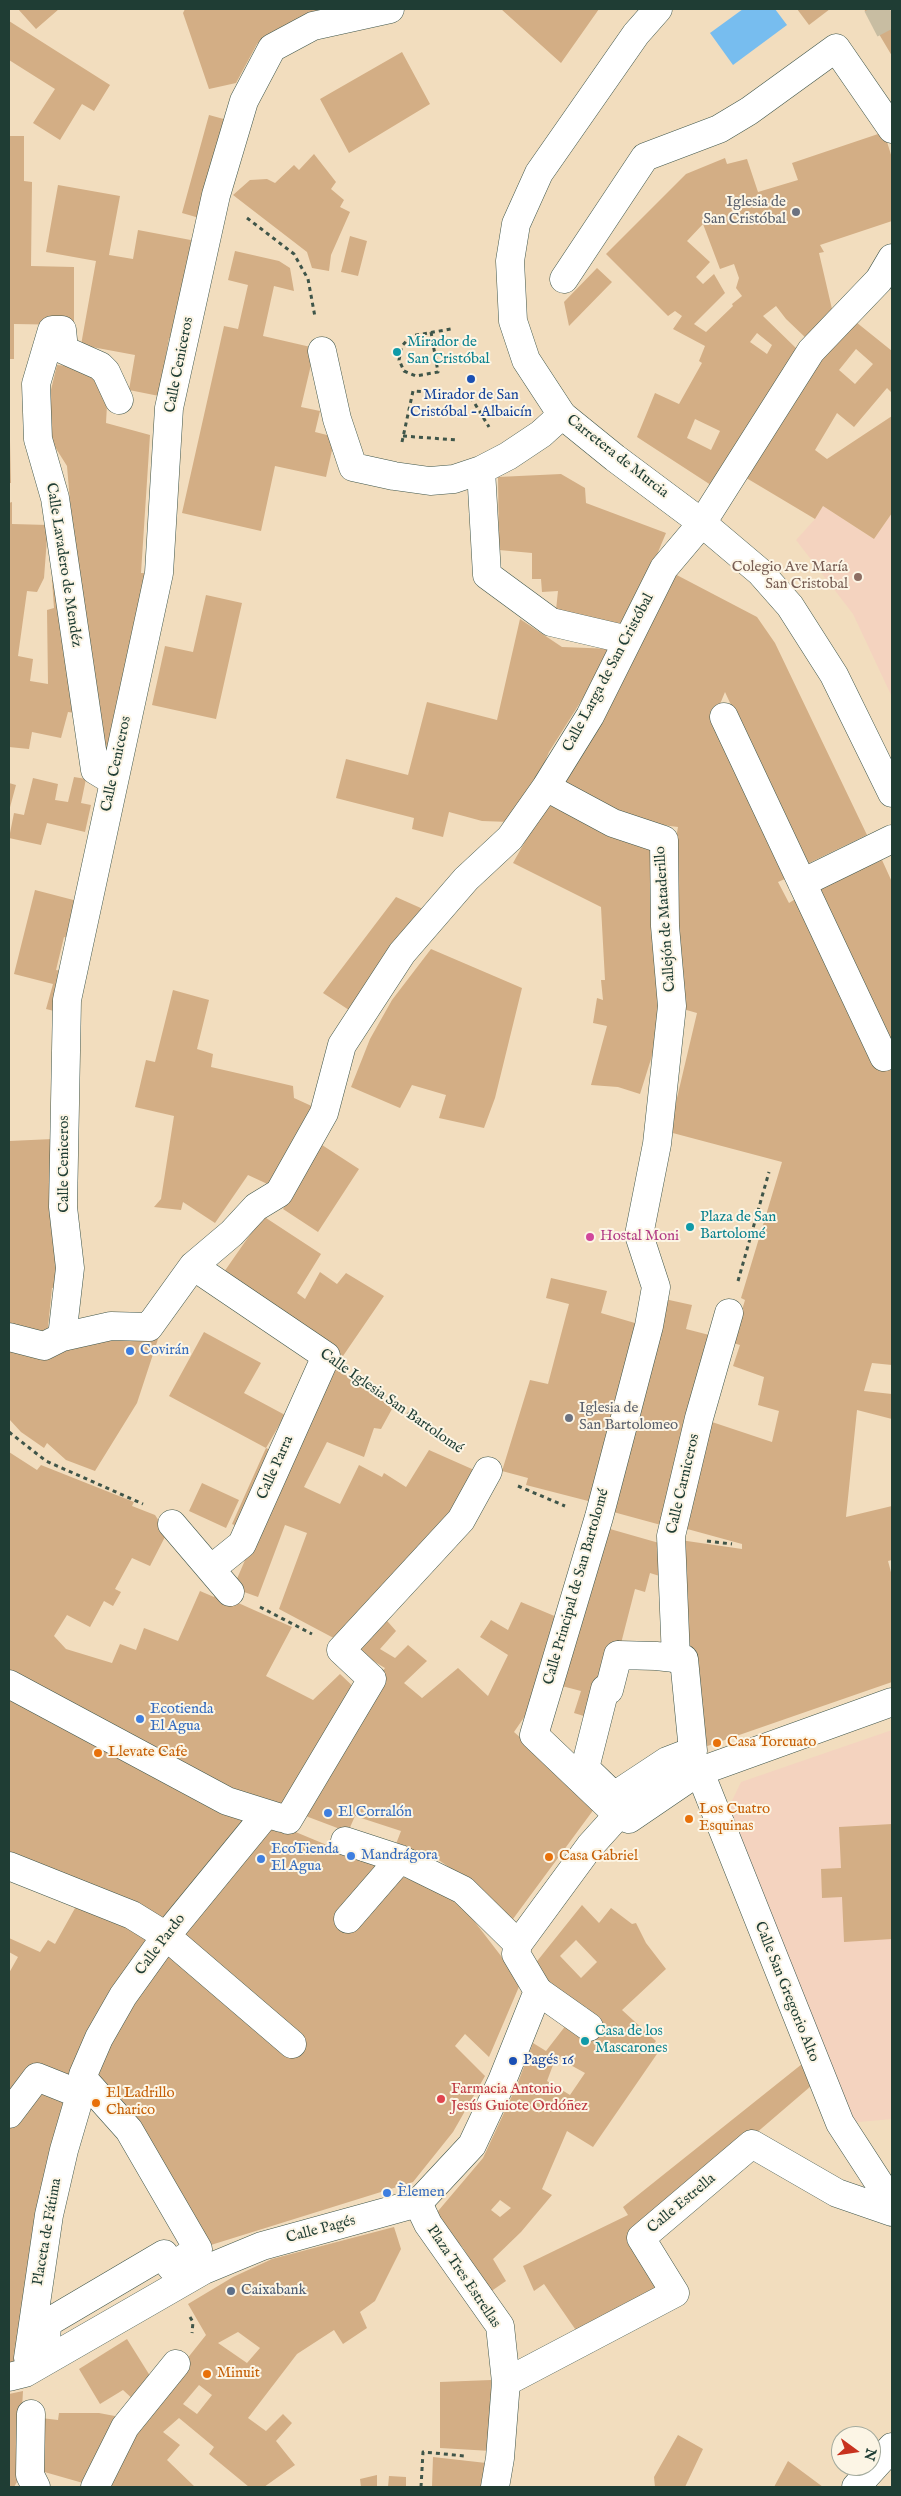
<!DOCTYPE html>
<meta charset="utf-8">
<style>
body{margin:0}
#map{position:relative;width:901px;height:2496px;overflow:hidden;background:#f2ddbe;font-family:"IM FELL English",serif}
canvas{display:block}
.frame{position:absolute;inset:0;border:10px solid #1f3d34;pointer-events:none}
.north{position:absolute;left:831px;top:2426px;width:50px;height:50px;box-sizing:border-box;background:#fcf5e5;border:1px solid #a4ab9e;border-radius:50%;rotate:104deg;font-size:14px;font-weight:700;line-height:20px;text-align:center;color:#1f3d34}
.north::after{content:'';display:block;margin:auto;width:18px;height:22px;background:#c8321e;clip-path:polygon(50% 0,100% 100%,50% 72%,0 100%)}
</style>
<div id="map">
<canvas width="901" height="2496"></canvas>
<div class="frame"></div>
<div class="north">N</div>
</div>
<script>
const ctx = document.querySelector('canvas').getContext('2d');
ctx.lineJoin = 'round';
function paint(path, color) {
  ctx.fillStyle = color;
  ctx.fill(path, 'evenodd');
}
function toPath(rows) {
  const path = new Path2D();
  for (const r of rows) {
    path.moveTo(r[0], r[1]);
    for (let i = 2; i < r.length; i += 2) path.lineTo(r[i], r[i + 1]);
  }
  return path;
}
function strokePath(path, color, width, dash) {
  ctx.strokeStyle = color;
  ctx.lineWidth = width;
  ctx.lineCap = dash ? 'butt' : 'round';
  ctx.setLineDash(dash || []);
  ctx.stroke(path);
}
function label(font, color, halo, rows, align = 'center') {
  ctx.font = font + ' "IM FELL English",serif';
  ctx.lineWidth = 4;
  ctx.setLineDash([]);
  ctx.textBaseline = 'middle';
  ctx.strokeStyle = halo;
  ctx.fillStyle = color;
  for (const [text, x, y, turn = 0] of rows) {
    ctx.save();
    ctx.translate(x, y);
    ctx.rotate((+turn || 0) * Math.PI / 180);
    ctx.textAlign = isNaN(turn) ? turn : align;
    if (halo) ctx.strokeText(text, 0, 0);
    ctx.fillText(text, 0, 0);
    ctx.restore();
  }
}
paint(toPath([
 [823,506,874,539,892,513,892,697,853,614,796,540,815,519],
 [892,1730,892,2119,847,2123,729,1807,741,1782]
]), '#f4d3bf');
paint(toPath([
 [743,9,775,9,787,25,733,65,710,33]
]), '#77bdef');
paint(toPath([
 [18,9,59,9,36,29],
 [185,9,337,9,263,39,257,44,236,83,209,89,183,13],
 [501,9,599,9,561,63],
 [797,9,830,9,809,25],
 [864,9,886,9,869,18],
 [892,20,892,56,876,29],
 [9,21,110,85,94,111,82,104,60,140,33,123,55,89,9,60],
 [402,52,430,104,349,153,320,99],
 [209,115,231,121,203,219,182,213],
 [884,132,892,158,892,221,820,245,824,252,819,253,832,309,808,340,786,319,776,306,763,316,799,351,717,489,637,437,655,393,679,404,702,363,699,361,705,346,673,329,682,316,675,311,668,316,606,254,686,174,725,158,727,164,747,159,758,192,798,180,792,163],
 [703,224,720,269,734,264,739,278,736,288,742,296,732,304,733,306,706,332,694,324,725,293,714,274,703,284,696,277,710,262,687,241],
 [757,333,772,345,767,354,750,342],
 [695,419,720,431,711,450,687,438],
 [9,136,24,136,24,181,32,182,31,266,74,267,74,325,14,324,14,359,9,359],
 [314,154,336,182,331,189,344,200,340,207,350,212,331,255,329,271,312,268,307,252,233,195,250,180,267,179,275,183,294,165,299,170],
 [58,185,120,196,109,255,133,259,138,230,196,241,178,339,169,338,159,396,129,390,135,355,81,345,96,261,46,252],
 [350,236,367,241,358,276,341,272],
 [235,251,279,261,290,268,294,291,274,286,263,336,315,348,301,407,320,411,315,432,335,437,326,477,275,466,261,531,182,513,224,326,238,329,248,285,228,280],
 [597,268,612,282,569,326,564,302],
 [851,318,892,351,892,393,887,388,854,427,837,413,815,450,827,459,892,416,892,513,874,539,823,506,815,519,743,476,776,422],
 [856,349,873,364,855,384,839,370],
 [57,365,83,367,98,373,107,405,106,423,150,435,141,573,150,573,117,755,97,755,82,643,67,466,45,431,43,423],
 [9,441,10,441,11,483,9,483],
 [561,474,585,488,586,503,666,533,625,631,556,610,558,591,542,592,541,579,532,579,532,553,499,550,498,477],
 [12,502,12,524,48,525,44,578,37,592,27,591,18,656,33,659,30,681,48,684,47,610,54,608,52,580,62,583,82,714,68,712,61,738,32,732,29,749,9,747,9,503],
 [671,572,757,617,775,643,867,835,805,865,725,692,713,721,787,878,778,882,789,903,797,898,892,1061,892,1365,872,1363,864,1391,892,1394,892,1419,857,1410,846,1517,892,1506,892,1560,888,1561,892,1576,892,1682,693,1751,680,1540,742,1549,742,1544,680,1527,706,1420,772,1442,779,1411,758,1405,764,1377,733,1366,740,1345,726,1341,740,1317,745,1300,741,1298,782,1162,669,1132,697,1013,676,1007,675,844,678,827,615,819,560,792],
 [206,595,242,603,216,719,152,705,165,646,193,652],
 [520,619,562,647,614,649,549,752,534,788,510,822,482,821,449,812,443,837,412,829,414,818,336,798,346,759,408,775,427,702,497,720],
 [74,777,86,779,81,803,91,805,85,832,47,823,41,845,9,838,14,813,24,815,33,778,58,784,55,800,68,802],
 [9,783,16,785,9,811],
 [551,795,656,851,668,1005,640,1094,618,1087,591,1085,607,1026,593,1023,597,998,603,1000,601,980,605,980,601,907,513,863],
 [882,860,892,882,892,1045,817,888],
 [35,890,85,903,77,940,64,937,56,970,71,973,62,1013,46,1009,53,984,14,974],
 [396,897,423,909,349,1010,323,993],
 [431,949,522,988,495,1098,484,1128,439,1118,446,1095,412,1085,400,1108,351,1087,370,1039,392,1000],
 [173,990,209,1000,197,1049,213,1054,211,1067,293,1086,294,1098,316,1108,274,1187,248,1175,215,1223,183,1202,181,1210,154,1207,161,1199,174,1116,135,1107,146,1060,155,1062],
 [53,1139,54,1210,49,1211,64,1274,62,1287,52,1288,47,1336,9,1330,9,1141],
 [322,1145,359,1169,318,1232,283,1209],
 [263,1216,321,1254,297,1293,305,1299,320,1272,337,1284,346,1273,384,1296,343,1356,224,1272],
 [551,1278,607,1291,601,1313,645,1326,592,1502,526,1485,528,1478,502,1471,530,1380,548,1384,569,1304,546,1298],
 [660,1298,692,1305,686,1329,717,1337,661,1525,606,1510],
 [111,1332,159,1336,137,1403,95,1471,66,1460,47,1443,44,1448,21,1432,9,1419,9,1345],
 [204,1332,261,1363,244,1393,285,1415,266,1448,169,1396],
 [329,1366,365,1386,392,1409,381,1429,374,1428,364,1457,327,1442,304,1487,340,1504,359,1465,382,1477,384,1473,406,1487,429,1450,481,1473,459,1514,343,1643,279,1609,307,1533,285,1525,258,1597,233,1588],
 [266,1448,277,1453,244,1529,232,1524],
 [9,1452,37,1470,41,1465,134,1502,132,1506,155,1515,167,1533,150,1566,132,1558,115,1589,121,1592,113,1606,104,1601,90,1627,67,1615,54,1636,66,1649,112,1663,120,1644,136,1650,144,1628,178,1641,200,1591,214,1597,216,1593,292,1627,266,1676,313,1700,340,1674,360,1693,292,1812,272,1810,9,1679],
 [202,1483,239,1500,226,1528,189,1511],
 [603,1527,666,1545,666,1578,650,1573,645,1592,635,1589,609,1690,597,1720,574,1713,581,1691,558,1685],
 [521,1602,564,1620,527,1713,514,1732,597,1805,513,1919,473,1884,433,1856,430,1860,396,1844,401,1831,355,1816,348,1832,303,1815,333,1748,385,1668,351,1648,381,1614,396,1631,380,1649,395,1658,408,1645,427,1661,404,1683,422,1698,458,1668,488,1696,508,1655,480,1637,491,1620,508,1630],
 [9,1690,250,1825,169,1927,9,1858],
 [267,1820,458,1900,521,1982,489,2057,465,2034,455,2046,485,2076,453,2132,413,2182,198,2249,87,2083,167,1950,297,2054,306,2045,175,1935],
 [892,1824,892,1939,844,1942,842,1897,822,1898,821,1869,841,1868,839,1827],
 [79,1901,156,1937,71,2085,9,2102,9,1973,18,1957,9,1952,9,1938,40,1952,48,1940,55,1944],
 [582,1905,599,1923,611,1908,632,1924,636,1923,646,1943,666,1969,622,2010,656,2041,653,2045,659,2051,593,2147,567,2131,542,2189,552,2195,521,2232,493,2259,506,2281,490,2292,463,2248,433,2217,483,2158,517,2085,533,2043,546,2051,570,2020,601,2022,586,2007,576,2014,530,1970],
 [576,1940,597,1962,581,1978,560,1956],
 [556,2057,585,2073,570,2095,547,2081],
 [500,2200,511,2208,500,2217,491,2210],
 [802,2064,811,2086,635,2237,666,2293,582,2339,544,2284,534,2291,523,2266,628,2215,623,2207],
 [42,2083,81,2099,28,2358,9,2363,9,2127],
 [394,2227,401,2249,375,2301,360,2312,367,2328,343,2344,334,2330,297,2354,248,2418,266,2431,283,2414,292,2423,276,2441,295,2465,264,2487,249,2487,209,2454,214,2447,179,2418,163,2432,180,2445,167,2460,195,2487,103,2487,163,2389,206,2335,188,2304,233,2277,272,2259],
 [238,2332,260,2348,247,2363,218,2343],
 [199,2385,212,2395,197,2414,183,2404],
 [127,2339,152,2379,136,2402,123,2390,100,2404,79,2369],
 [491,2380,491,2451,440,2448,440,2382],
 [23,2391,18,2480,14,2487,9,2487,9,2394],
 [59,2413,99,2413,120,2417,90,2485,41,2471,41,2418,58,2420],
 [678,2435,703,2449,685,2487,655,2487,654,2477],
 [433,2457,495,2464,489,2487,432,2486],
 [788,2461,823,2487,774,2487],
 [377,2475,377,2487,361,2487,360,2479],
 [389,2476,406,2477,406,2487,388,2487]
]), '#d3ae85');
strokePath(toPath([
 [871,24,892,13]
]), '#c8bda2', 28, [28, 14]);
const street = toPath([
 [564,279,645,157,719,129,749,111,836,48,892,129],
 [322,351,337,419,353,467,394,476,430,481,454,479,481,470,508,456,541,434,562,415],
 [481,470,487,575,551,622,628,640],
 [724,717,884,1057],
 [113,781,95,770,55,498,38,439,36,384,52,330,62,330,64,350,100,366,106,372,119,400],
 [546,787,613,823,664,840,665,926,672,1006,657,1144,639,1235,656,1287,649,1326,599,1517,534,1735,618,1815],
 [802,883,892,839],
 [193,1266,326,1356,242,1544,211,1569],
 [9,1337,44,1346,62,1337,111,1326,149,1327,193,1266,232,1233,256,1207,279,1193,324,1113,342,1045,402,953,466,879,510,838,546,787,590,716,664,568,702,523,811,351,879,280,892,258],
 [62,1337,70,1268,63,1207,67,1000,159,573,169,408,216,195,244,101,272,48,313,26,390,9],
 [172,1524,230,1592],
 [618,1655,656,1656,684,1659,693,1751,667,1761,614,1796,585,1768,605,1689,609,1690,618,1655],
 [676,1659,671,1536,699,1418,729,1313],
 [9,1684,227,1801,281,1818],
 [698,1772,705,1785,840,2123,892,2203],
 [288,1820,372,1679,341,1650,461,1520,488,1471],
 [345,1841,400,1859,463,1890,518,1944],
 [9,1866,132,1915,166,1936,292,2044],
 [348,1919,400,1859],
 [538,1991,589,2027],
 [87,2083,129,2130,198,2249,171,2267,164,2254,47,2323,46,2343,28,2358,49,2215,64,2150,81,2092,87,2083],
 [9,2114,37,2077,72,2091,81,2092,83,2075,99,2038,123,1996,166,1936,266,1814],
 [418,2203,428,2224,500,2326,506,2382,500,2458,495,2487],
 [506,2382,675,2293,641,2238,752,2144,837,2193,892,2212],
 [31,2414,30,2475,36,2487],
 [95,2487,125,2427,176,2364],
 [856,2487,892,2447]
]);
const secondary = toPath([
 [658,9,636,34,539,173,516,224,510,261,513,321,526,360,562,415,615,458,702,523,760,572,790,606,834,675,892,793],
 [618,1815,629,1819,698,1772,892,1702],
 [9,2377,25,2373,204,2270,262,2246,418,2203,472,2145,502,2081,538,1991,516,1954,518,1944,590,1846,618,1815,620,1800,674,1766,698,1772]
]);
strokePath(street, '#3f5549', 29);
strokePath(secondary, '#3f5549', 29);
strokePath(toPath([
 [247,218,294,254,308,279,315,317],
 [431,332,438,372,416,376,404,371,399,360,402,346,411,336,451,329],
 [403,436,457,440],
 [402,442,413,391,469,394,489,427],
 [738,1281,769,1172],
 [356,1375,459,1451],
 [9,1432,46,1461,143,1504],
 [518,1486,565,1506],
 [707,1541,732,1544],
 [260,1607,312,1634],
 [190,2317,193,2322,192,2333],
 [421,2487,423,2452,465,2456]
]), '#3f5549', 3, [4, 4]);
strokePath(street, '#fff', 28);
strokePath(secondary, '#fff', 28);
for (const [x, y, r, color] of [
 [796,212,5,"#6b7280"],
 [397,352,5,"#0f9aa8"],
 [471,379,5,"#1a4fb4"],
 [858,577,5,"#8d6e63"],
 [690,1227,5,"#0f9aa8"],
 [590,1237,5,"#d1479c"],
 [130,1351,5,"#3f7fe0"],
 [569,1418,5,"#6b7280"],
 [140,1719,5,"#3f7fe0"],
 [717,1743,5,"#e8710a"],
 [98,1753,5,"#e8710a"],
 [328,1813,5,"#3f7fe0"],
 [689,1819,5,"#e8710a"],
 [351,1856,5,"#3f7fe0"],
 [549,1857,5,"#e8710a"],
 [261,1859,5,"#3f7fe0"],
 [585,2041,5,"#0f9aa8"],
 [513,2061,5,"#1a4fb4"],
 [441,2099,5,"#e0444e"],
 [96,2103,5,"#e8710a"],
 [387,2193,5,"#3f7fe0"],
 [231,2291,5,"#5c6f8a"],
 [207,2374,5,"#e8710a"]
]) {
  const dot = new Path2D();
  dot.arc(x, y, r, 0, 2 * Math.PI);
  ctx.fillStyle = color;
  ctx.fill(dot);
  strokePath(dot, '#fcf5e5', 2);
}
label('15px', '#5b616d', '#fcf5e5', [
 ["Iglesia de",786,203],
 ["San Cristóbal",786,220],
 ["Iglesia de",579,1409,"left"],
 ["San Bartolomeo",579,1426,"left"]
], 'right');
label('15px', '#0d838f', '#fcf5e5', [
 ["Mirador de",407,343],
 ["San Cristóbal",407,360],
 ["Plaza de San",700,1218],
 ["Bartolomé",700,1235],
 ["Casa de los",595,2032],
 ["Mascarones",595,2049]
], 'left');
label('15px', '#1f3d34', '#fcf5e5', [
 ["Calle Ceniceros",180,365,-79],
 ["Carretera de Murcia",617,457,38],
 ["Calle Lavadero de Mendéz",63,565,81],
 ["Calle Larga de San Cristóbal",609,673,-62],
 ["Calle Ceniceros",117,764,-78],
 ["Callejón de Mataderillo",666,919,-94],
 ["Calle Ceniceros",65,1164,-90],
 ["Calle Iglesia San Bartolomé",391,1402,35],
 ["Calle Parra",276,1468,-66],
 ["Calle Carniceros",684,1484,-77],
 ["Calle Principal de San Bartolomé",577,1587,-74],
 ["Calle Pardo",161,1945,-53],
 ["Calle San Gregorio Alto",786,1992,68],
 ["Calle Estrella",682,2204,-40],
 ["Calle Pagés",321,2230,-15],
 ["Placeta de Fátima",48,2232,-80],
 ["Plaza Tres Estrellas",463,2277,56]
]);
label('15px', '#164399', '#fcf5e5', [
 ["Mirador de San",471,396],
 ["Cristóbal - Albaicín",471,413],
 ["Pagés 16",523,2061,"left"]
]);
label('15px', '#785e54', '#fcf5e5', [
 ["Colegio Ave María",848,568],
 ["San Cristobal",848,585]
], 'right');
label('15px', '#b23c85', '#fcf5e5', [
 ["Hostal Moni",600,1237]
], 'left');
label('15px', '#366cbe', '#fcf5e5', [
 ["Covirán",140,1351],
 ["Ecotienda",150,1710],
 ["El Agua",150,1727],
 ["El Corralón",338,1813],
 ["EcoTienda",271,1850],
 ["El Agua",271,1867],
 ["Mandrágora",361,1856],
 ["Èlemen",397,2193]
], 'left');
label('15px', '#c56008', '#fcf5e5', [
 ["Casa Torcuato",727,1743],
 ["Llevate Cafe",108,1753],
 ["Los Cuatro",699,1810],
 ["Esquinas",699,1827],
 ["Casa Gabriel",559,1857],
 ["El Ladrillo",106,2094],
 ["Charico",106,2111],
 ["Minuit",217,2374]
], 'left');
label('15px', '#be3a42', '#fcf5e5', [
 ["Farmacia Antonio",451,2090],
 ["Jesús Guiote Ordóñez",451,2107]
], 'left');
label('15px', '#4e5e75', '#fcf5e5', [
 ["Caixabank",241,2291]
], 'left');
</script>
